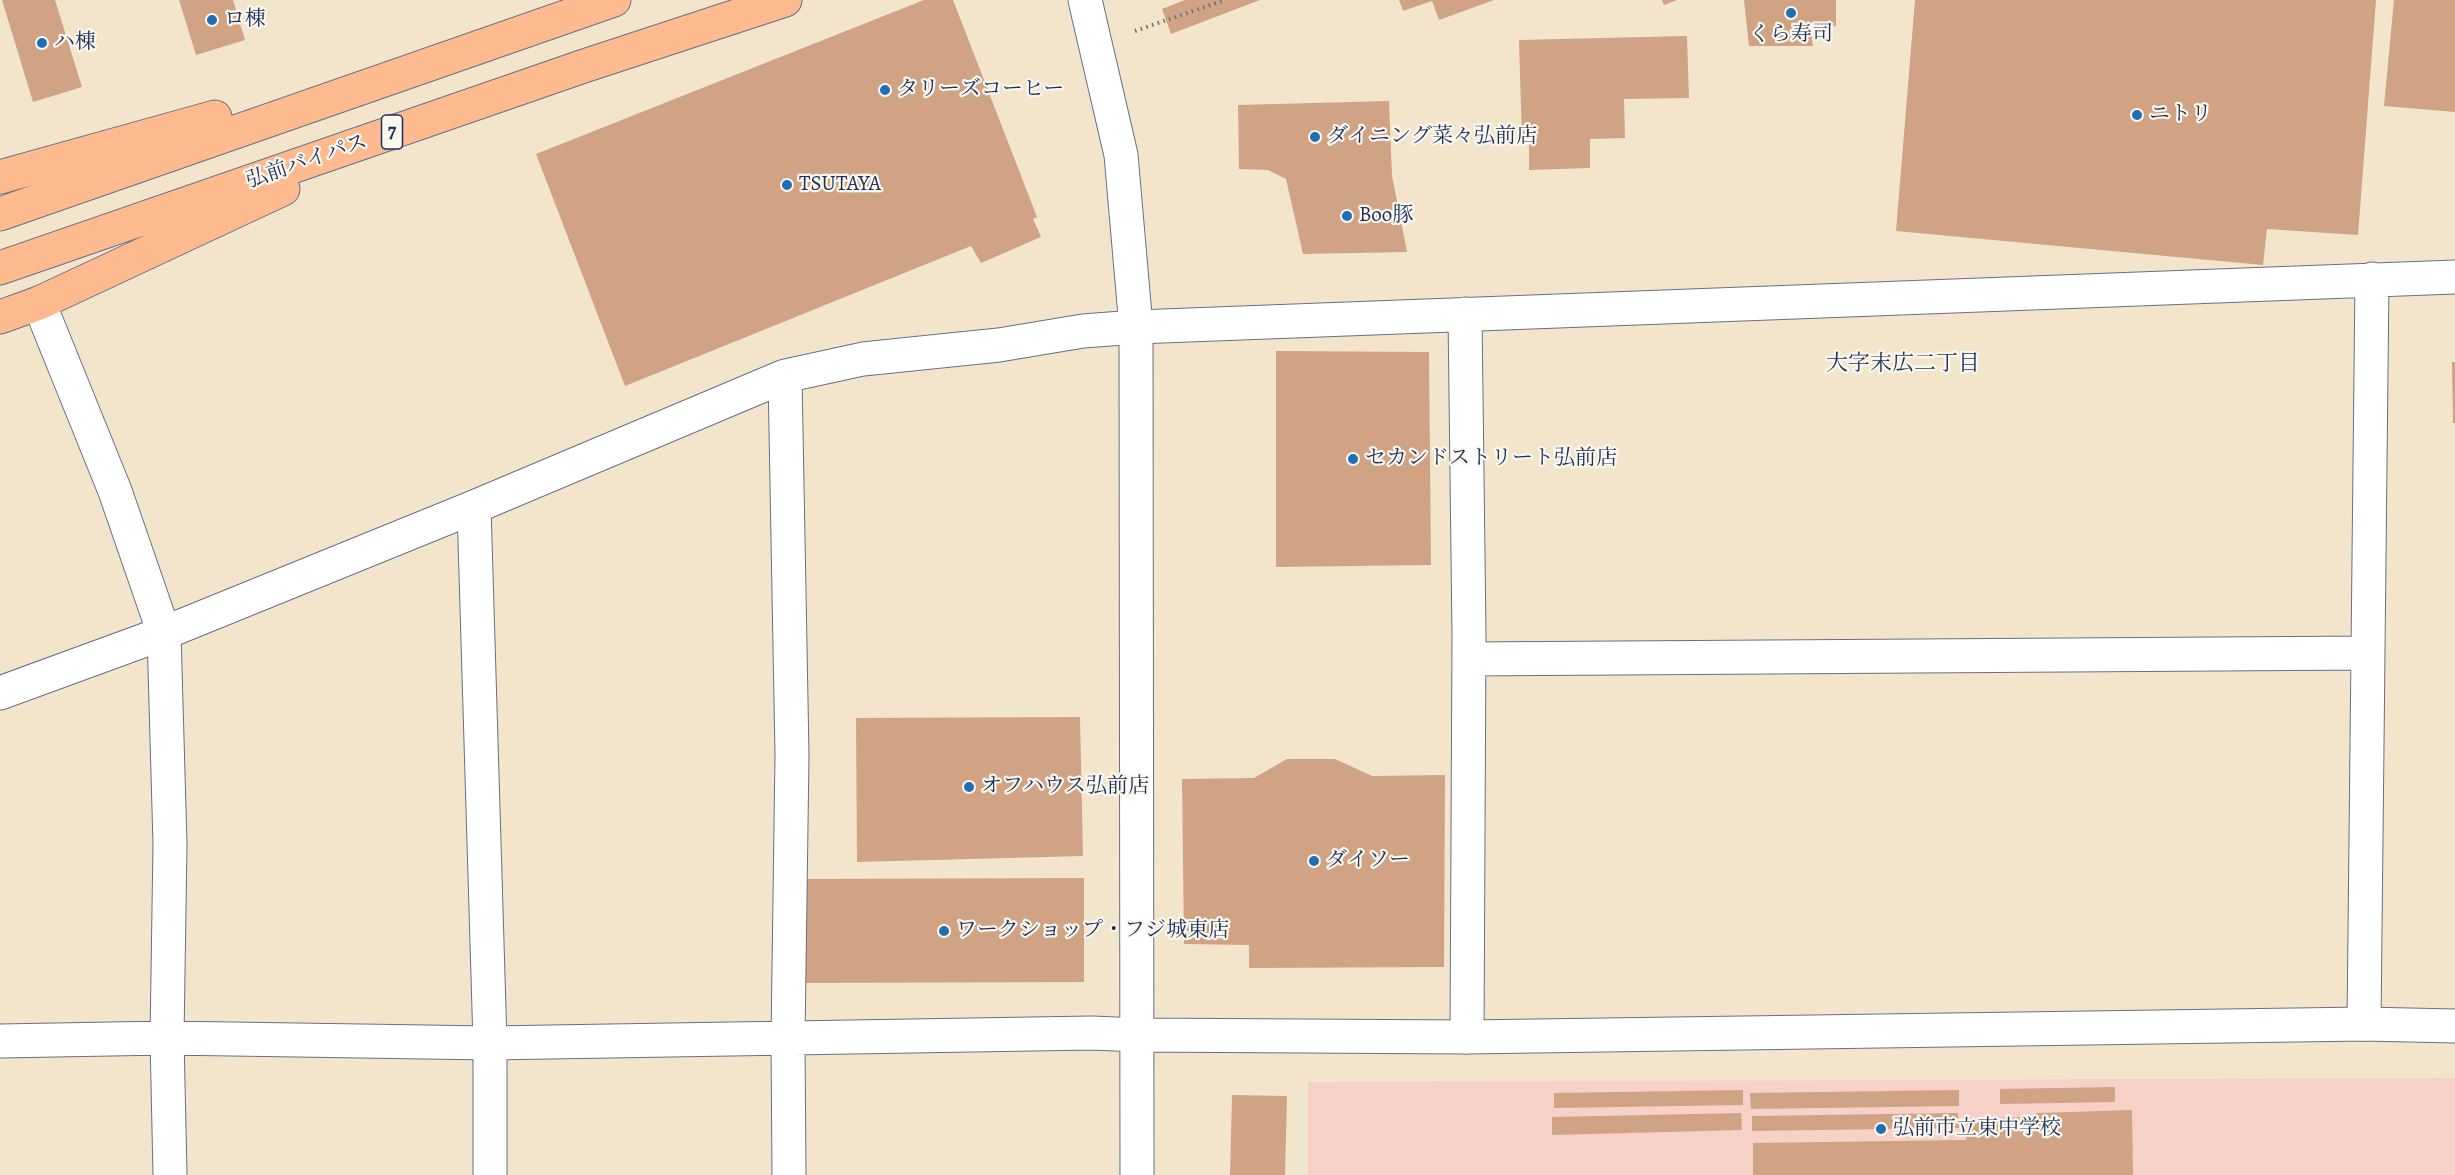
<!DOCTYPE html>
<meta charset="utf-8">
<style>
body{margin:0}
canvas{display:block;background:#f3e5cb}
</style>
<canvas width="2455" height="1175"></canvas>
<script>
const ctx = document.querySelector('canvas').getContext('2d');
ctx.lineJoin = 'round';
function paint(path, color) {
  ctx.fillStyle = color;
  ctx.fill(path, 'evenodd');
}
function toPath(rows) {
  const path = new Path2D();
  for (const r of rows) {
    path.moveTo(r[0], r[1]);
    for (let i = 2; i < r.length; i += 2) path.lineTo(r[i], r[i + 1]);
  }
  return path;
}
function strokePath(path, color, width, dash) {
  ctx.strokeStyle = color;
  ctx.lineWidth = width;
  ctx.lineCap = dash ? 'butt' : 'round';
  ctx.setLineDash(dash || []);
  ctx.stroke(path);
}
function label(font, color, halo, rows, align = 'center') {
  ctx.font = font + ' Alegreya,"Noto Serif JP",serif';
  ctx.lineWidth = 4.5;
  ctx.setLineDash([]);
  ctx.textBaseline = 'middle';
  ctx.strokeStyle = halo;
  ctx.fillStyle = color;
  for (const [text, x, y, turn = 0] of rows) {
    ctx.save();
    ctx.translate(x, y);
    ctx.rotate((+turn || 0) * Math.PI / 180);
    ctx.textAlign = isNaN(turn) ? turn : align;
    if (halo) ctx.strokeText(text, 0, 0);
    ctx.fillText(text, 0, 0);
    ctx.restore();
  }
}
paint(toPath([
 [2455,1078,2455,1175,1308,1175,1308,1082]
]), '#f7d1c7');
paint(toPath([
 [2,0,55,0,82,87,33,102],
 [179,0,233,0,245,40,196,55],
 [924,0,953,0,1037,217,1033,219,1041,237,981,263,971,246,625,386,536,154],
 [1185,0,1260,0,1171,34,1162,9],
 [1399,0,1494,0,1439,20,1432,1,1403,11],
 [1662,0,1677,0,1664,5],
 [1744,0,1836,0,1836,26,1810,25,1813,46,1749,46],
 [1915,0,2376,0,2358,235,2267,229,2263,265,1896,231],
 [2394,0,2455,0,2455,112,2384,106],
 [1687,36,1689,98,1624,99,1625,138,1590,139,1590,168,1529,170,1529,140,1522,140,1519,40],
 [1389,101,1392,176,1407,252,1303,254,1286,179,1268,170,1239,169,1238,105],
 [1276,351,1429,352,1431,565,1276,567],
 [2452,362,2455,362,2455,423,2453,423],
 [1080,717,1083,856,857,862,856,718],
 [1287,759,1335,759,1372,776,1445,775,1444,967,1249,968,1249,945,1184,944,1182,779,1254,778],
 [1084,878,1084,982,804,983,803,879],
 [2115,1087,2115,1102,2000,1104,2000,1089],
 [1743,1090,1743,1105,1554,1108,1554,1093],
 [1959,1090,1959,1106,1751,1109,1750,1093],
 [1232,1095,1287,1096,1285,1175,1230,1175],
 [2132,1110,2133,1175,1753,1175,1753,1143,1966,1140,1968,1118,2031,1117,2037,1113],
 [1741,1113,1742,1130,1552,1135,1552,1117],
 [1958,1113,1959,1128,1752,1131,1752,1116]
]), '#d0a384');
const minor = toPath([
 [39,303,115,491,164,633,170,844,167,1038,170,1175],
 [1465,314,1469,635,1467,1037],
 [785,376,792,755,788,1039,789,1175],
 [474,507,490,1043,490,1175],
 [1469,659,2367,653],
 [0,693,164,633,474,507,785,376,863,359,999,345,1083,331,1136,327,2455,277],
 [2364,1024,2372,279],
 [0,1041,167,1038,490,1043,1092,1033,1138,1035]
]);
const tertiary = toPath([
 [1085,0,1121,155,1136,327,1137,1175],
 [1138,1035,1467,1037,2364,1024,2455,1026]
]);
const trunk = toPath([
 [0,177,215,117],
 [0,214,614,0],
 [0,268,584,66,785,0],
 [0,317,39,303,283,189]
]);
strokePath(minor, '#676f84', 35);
strokePath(tertiary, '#676f84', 35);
strokePath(trunk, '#676f84', 35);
strokePath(toPath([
 [1135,31,1225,0]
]), '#676f84', 4, [1.5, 4.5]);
strokePath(minor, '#fff', 33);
strokePath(tertiary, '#fff', 33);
strokePath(trunk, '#fcba8e', 33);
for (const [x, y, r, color] of [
 [1791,13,6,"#1f6fb2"],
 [212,20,6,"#1f6fb2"],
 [42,43,6,"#1f6fb2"],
 [885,90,6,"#1f6fb2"],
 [2137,115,6,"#1f6fb2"],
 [1315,137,6,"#1f6fb2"],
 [787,185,6,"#1f6fb2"],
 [1347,216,6,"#1f6fb2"],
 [1353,459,6,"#1f6fb2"],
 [969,787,6,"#1f6fb2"],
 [1314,861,6,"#1f6fb2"],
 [944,931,6,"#1f6fb2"],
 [1881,1129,6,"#1f6fb2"]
]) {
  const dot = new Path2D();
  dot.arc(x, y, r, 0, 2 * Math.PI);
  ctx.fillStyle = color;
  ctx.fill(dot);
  strokePath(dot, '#fbf7ec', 2);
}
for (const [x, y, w] of [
 [392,132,21]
]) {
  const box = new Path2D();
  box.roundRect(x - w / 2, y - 17, w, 34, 4.5);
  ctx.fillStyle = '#fbf7ec';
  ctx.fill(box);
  strokePath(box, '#1b2f5e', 1.5);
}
label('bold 20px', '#1b2f5e', null, [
 ["7",392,132]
]);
label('21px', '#1b2f5e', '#fbf7ec', [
 ["ロ棟",224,20],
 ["くら寿司",1791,35,"center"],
 ["ハ棟",54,43],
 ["タリーズコーヒー",897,90],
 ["ニトリ",2149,115],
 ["ダイニング菜々弘前店",1327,137],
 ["TSUTAYA",799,185],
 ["Boo豚",1359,216],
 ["セカンドストリート弘前店",1365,459],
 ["オフハウス弘前店",981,787],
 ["ダイソー",1326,861],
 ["ワークショップ・フジ城東店",956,931],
 ["弘前市立東中学校",1893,1129]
], 'left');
label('21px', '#1b2f5e', '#fbf7ec', [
 ["弘前バイパス",307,162,-19]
]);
label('22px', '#1b2f5e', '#fbf7ec', [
 ["大字末広二丁目",1903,365]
]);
</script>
